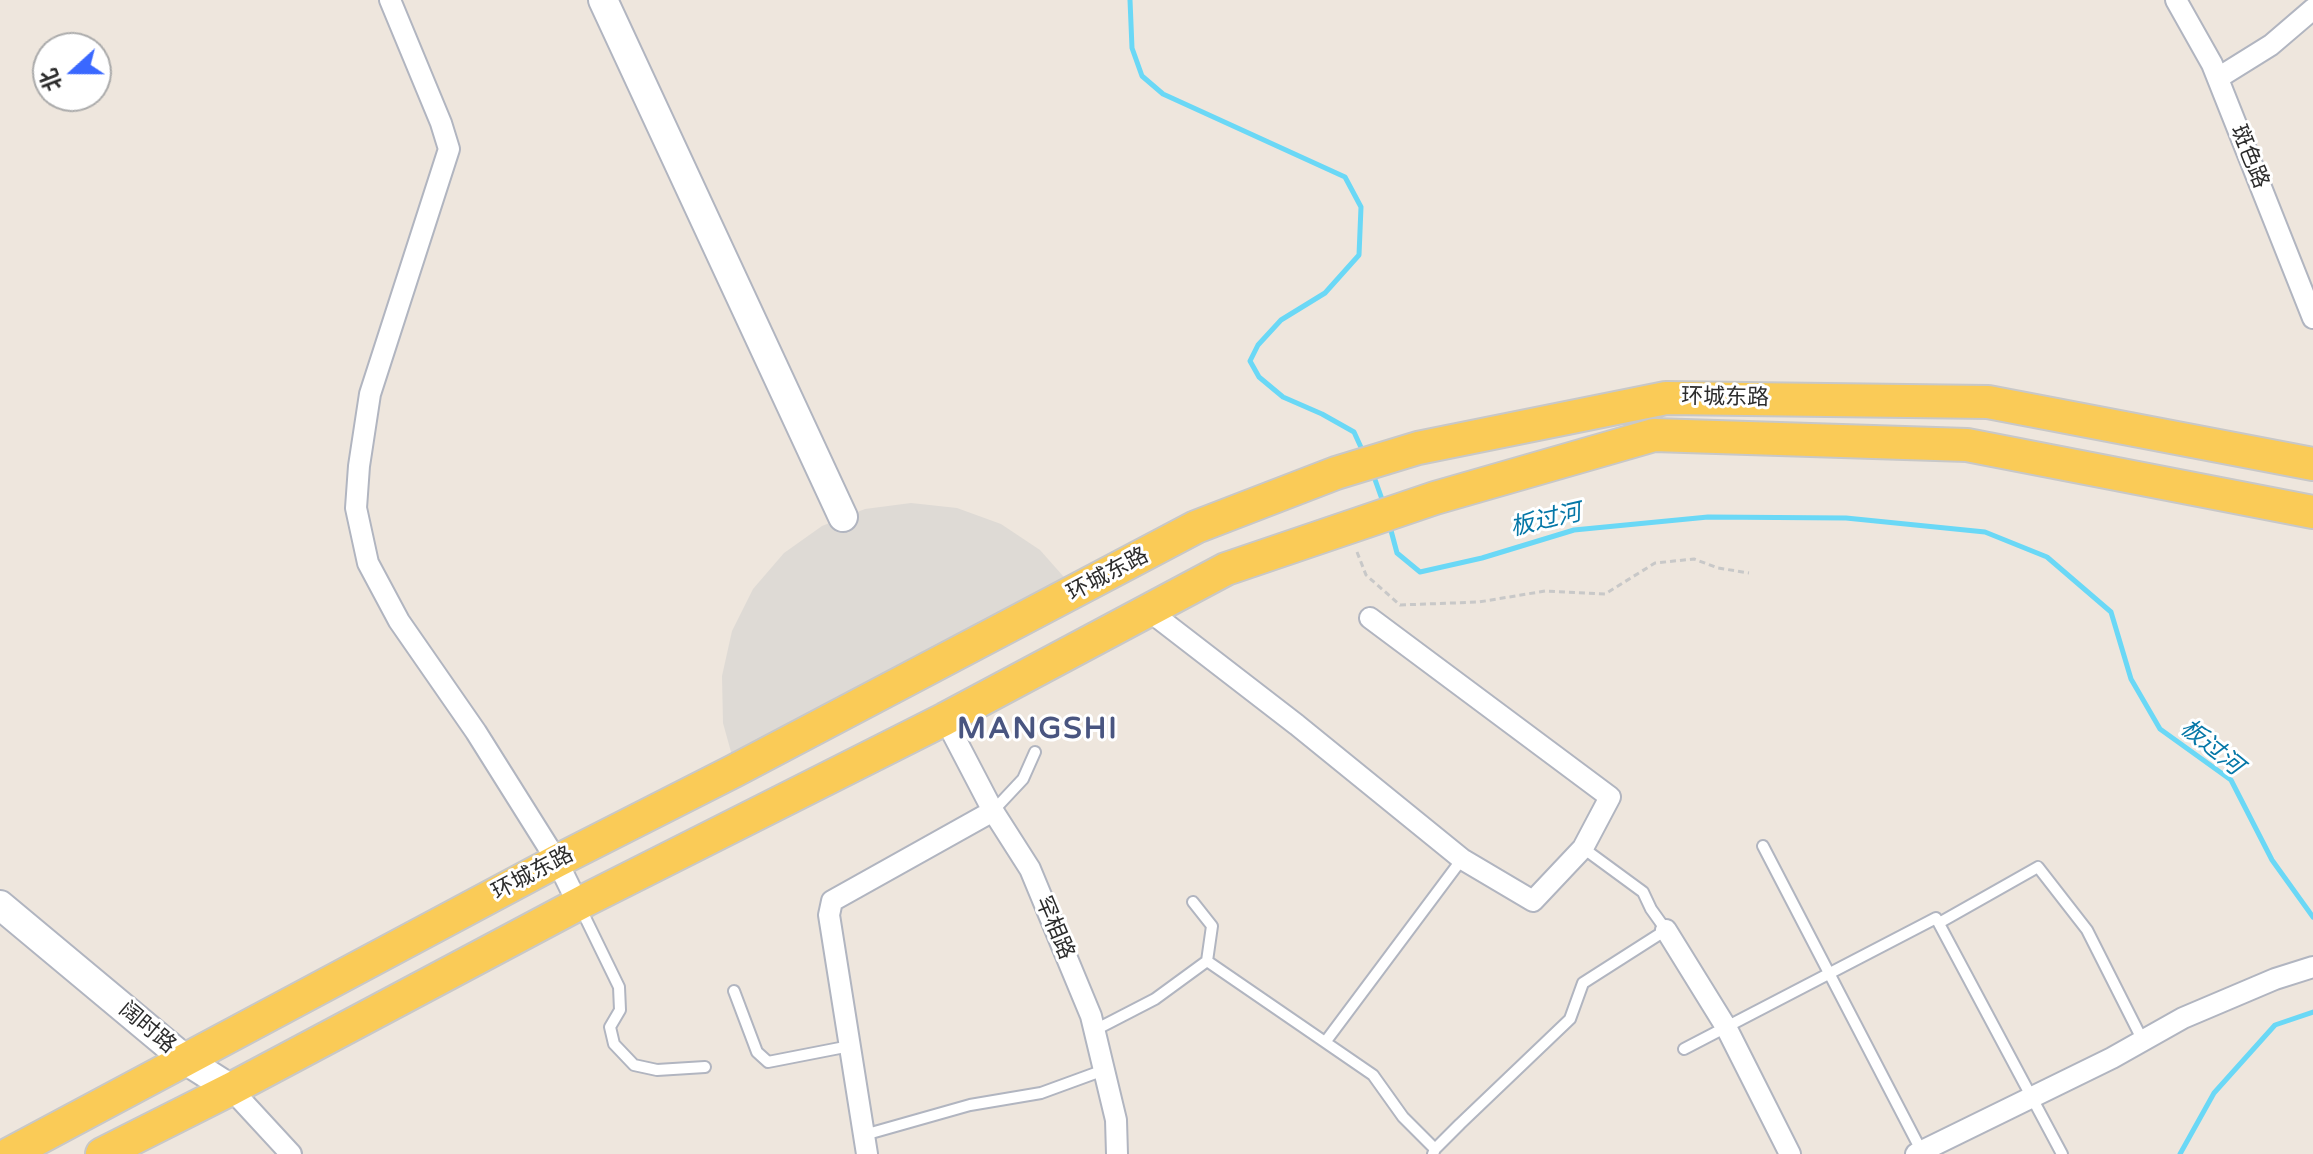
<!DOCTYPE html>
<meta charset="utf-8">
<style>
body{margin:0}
#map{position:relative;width:2313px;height:1154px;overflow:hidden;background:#eee6dd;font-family:"Varela Round","Noto Sans SC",sans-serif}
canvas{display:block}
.north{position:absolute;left:32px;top:32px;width:80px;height:80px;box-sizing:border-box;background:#fff;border:2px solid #ababab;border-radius:50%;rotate:249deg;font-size:22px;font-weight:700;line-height:32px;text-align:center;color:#2c2c2c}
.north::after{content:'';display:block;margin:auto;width:28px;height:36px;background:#3a68ff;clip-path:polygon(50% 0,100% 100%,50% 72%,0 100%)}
</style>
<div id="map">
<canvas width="2313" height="1154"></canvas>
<div class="north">北</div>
</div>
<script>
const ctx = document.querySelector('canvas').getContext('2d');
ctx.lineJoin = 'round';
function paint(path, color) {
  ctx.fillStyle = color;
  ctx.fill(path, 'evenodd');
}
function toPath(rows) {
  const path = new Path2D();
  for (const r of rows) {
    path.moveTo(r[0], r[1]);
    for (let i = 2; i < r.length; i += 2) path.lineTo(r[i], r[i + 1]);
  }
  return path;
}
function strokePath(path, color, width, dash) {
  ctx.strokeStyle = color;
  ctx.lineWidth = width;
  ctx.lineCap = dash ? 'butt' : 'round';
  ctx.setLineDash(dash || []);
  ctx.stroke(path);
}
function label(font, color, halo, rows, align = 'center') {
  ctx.font = font + ' "Varela Round","Noto Sans SC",sans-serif';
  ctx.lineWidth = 6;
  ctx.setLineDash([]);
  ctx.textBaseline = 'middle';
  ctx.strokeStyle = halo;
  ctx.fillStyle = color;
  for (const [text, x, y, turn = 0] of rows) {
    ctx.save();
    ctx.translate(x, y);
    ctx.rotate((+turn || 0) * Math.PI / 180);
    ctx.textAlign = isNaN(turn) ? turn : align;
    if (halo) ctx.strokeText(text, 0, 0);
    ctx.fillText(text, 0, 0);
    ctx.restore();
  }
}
paint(toPath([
 [911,503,957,508,1001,524,1040,550,1071,585,736,770,723,723,722,676,732,631,753,589,784,553,822,526,865,509]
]), '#dedad5');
strokePath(toPath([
 [1130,0,1132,48,1142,76,1163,94,1345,177,1361,207,1359,255,1325,293,1281,320,1258,345,1250,361,1259,377,1283,397,1322,414,1354,432,1364,454],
 [1373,474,1383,502],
 [1389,523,1397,553,1420,572,1482,558,1574,530,1708,517,1846,518,1985,532,2047,557,2111,612,2131,679,2160,729,2231,780,2272,860,2313,917],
 [2180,1154,2214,1093,2275,1025,2313,1012]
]), '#6ad8f6', 5);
const lane = toPath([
 [993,811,1023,779,1035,752],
 [1763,846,1922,1152],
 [1193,902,1212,926,1207,961],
 [580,907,619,987,620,1010,610,1027,614,1044,634,1065,657,1070,705,1067],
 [1939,923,2038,867,2087,930,2143,1041],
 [734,991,757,1052,768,1062,850,1046],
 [1095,1030,1155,999,1207,961,1373,1075,1403,1117,1435,1149],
 [1326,1041,1462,859],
 [1684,1049,1936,918,2062,1154],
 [864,1135,970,1105,1041,1093,1104,1070],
 [1433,1154,1435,1149,1460,1124,1570,1019,1583,983,1666,930,1651,909,1643,892,1583,848]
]);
const street = toPath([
 [390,0,441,123,449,149,370,394,359,466,356,508,368,563,399,621,476,732,557,861,578,904],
 [2176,0,2212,64,2313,318],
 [2218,78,2271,45,2313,9],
 [1148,610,1297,725,1462,859,1533,901,1583,848,1610,797,1370,618],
 [945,719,993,811,1030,869,1091,1016,1116,1120,1117,1154],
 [1666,930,1726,1027,1790,1154],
 [231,1089,291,1154],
 [867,1154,829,915,832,901,993,811],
 [1916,1154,2112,1058,2183,1018,2275,979,2313,967]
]);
const secondary = toPath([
 [603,0,843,517],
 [0,905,187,1061,231,1089]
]);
const primary = toPath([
 [9,1154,557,861,734,771,1196,527,1336,473,1418,448,1666,398,1988,402,2313,464],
 [102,1154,231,1089,586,900,945,719,1226,569,1435,498,1654,435,1967,445,2313,512]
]);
strokePath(lane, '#b1b5c0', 14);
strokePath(street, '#b1b5c0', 24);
strokePath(secondary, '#b1b5c0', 32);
strokePath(primary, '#c8c8c8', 36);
strokePath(toPath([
 [1357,552,1366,575,1400,605,1479,602,1545,591,1605,594,1655,563,1694,559,1718,568,1749,573]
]), '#c8c8c8', 3, [6, 4]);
strokePath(lane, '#fff', 10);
strokePath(street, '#fff', 20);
strokePath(secondary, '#fff', 28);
strokePath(primary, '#facb57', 32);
label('22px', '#2c2c2c', '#fff', [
 ["斑色路",2249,157,68],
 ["环城东路",1725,398,1],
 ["环城东路",1108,575,-28],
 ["环城东路",533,874,-28],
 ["罕相路",1054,928,67],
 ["阔时路",147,1028,40]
]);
label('italic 24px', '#0577a7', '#fff', [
 ["板过河",1546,521,-13],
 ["板过河",2211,748,39]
]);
ctx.letterSpacing = '2px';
label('bold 30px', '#495580', '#fff', [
 ["MANGSHI",1038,730]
]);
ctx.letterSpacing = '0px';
</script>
